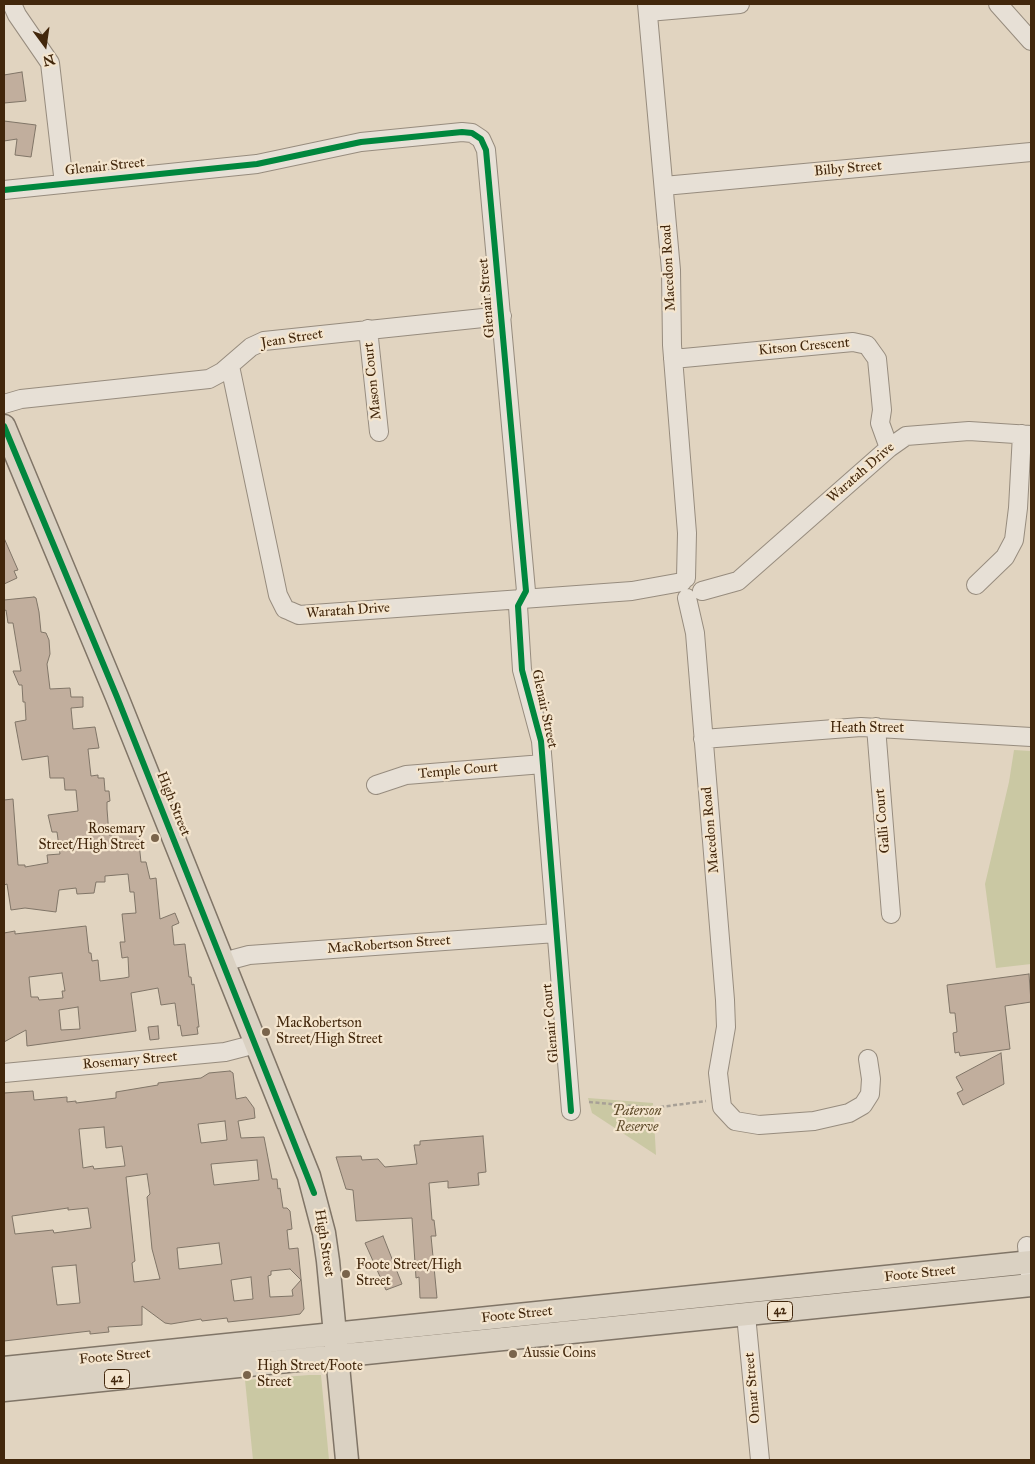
<!DOCTYPE html>
<style>
body{margin:0}
#map{position:relative;width:1035px;height:1464px;overflow:hidden;background:#e1d4c0;font-family:"IM FELL Great Primer",serif}
canvas{display:block}
.frame{position:absolute;inset:0;border:5px solid #42270c;pointer-events:none}
.north{position:absolute;left:20px;top:20px;width:50px;height:50px;-webkit-text-stroke:4px #f4e5ce;paint-order:stroke;rotate:166deg;font-size:14px;font-weight:700;line-height:20px;text-align:center;color:#42270c}
.north::after{content:'';display:block;margin:auto;width:18px;height:22px;background:#42270c;clip-path:polygon(50% 0,100% 100%,50% 72%,0 100%)}
</style>
<div id="map">
<canvas width="1035" height="1464"></canvas>
<div class="frame"></div>
<div class="north">N</div>
</div>
<script>
const ctx = document.querySelector('canvas').getContext('2d');
ctx.lineJoin = 'round';
function paint(path, color) {
  ctx.fillStyle = color;
  ctx.fill(path, 'evenodd');
}
function toPath(rows) {
  const path = new Path2D();
  for (const r of rows) {
    path.moveTo(r[0], r[1]);
    for (let i = 2; i < r.length; i += 2) path.lineTo(r[i], r[i + 1]);
  }
  return path;
}
function strokePath(path, color, width, dash) {
  ctx.strokeStyle = color;
  ctx.lineWidth = width;
  ctx.lineCap = dash ? 'butt' : 'round';
  ctx.setLineDash(dash || []);
  ctx.stroke(path);
}
function label(font, color, halo, rows, align = 'center') {
  ctx.font = font + ' "IM FELL Great Primer",serif';
  ctx.lineWidth = 4.5;
  ctx.setLineDash([]);
  ctx.textBaseline = 'middle';
  ctx.strokeStyle = halo;
  ctx.fillStyle = color;
  for (const [text, x, y, turn = 0] of rows) {
    ctx.save();
    ctx.translate(x, y);
    ctx.rotate((+turn || 0) * Math.PI / 180);
    ctx.textAlign = isNaN(turn) ? turn : align;
    if (halo) ctx.strokeText(text, 0, 0);
    ctx.fillText(text, 0, 0);
    ctx.restore();
  }
}
paint(toPath([
 [1014,750,1031,751,1031,964,996,968,985,884,1009,782],
 [588,1098,653,1103,656,1155,592,1113],
 [309,1375,321,1375,329,1460,253,1460,245,1380]
]), '#cac8a3');
const building = toPath([
 [22,72,26,101,4,103,4,75,22,72],
 [4,121,36,125,31,157,15,155,17,139,4,141,4,121],
 [4,538,18,570,14,571,17,578,4,584,4,538],
 [34,597,36,598,39,612,41,632,46,633,49,640,50,654,47,664,50,689,70,688,71,697,83,697,83,707,71,708,73,729,95,727,99,748,88,749,91,776,98,775,98,778,104,778,105,791,109,791,110,801,107,802,107,809,109,835,135,832,138,834,141,862,146,862,150,879,156,878,160,919,175,913,179,923,172,926,174,945,185,944,189,977,191,977,192,985,194,984,199,1027,197,1027,198,1034,182,1036,180,1025,178,1026,175,1003,161,1005,158,988,131,993,136,1031,27,1046,26,1030,4,1042,4,933,15,931,15,934,86,926,89,953,91,953,92,961,98,960,100,981,124,978,129,977,128,957,122,958,120,942,125,942,122,914,136,913,134,892,130,892,128,874,105,876,105,882,96,882,94,893,77,894,76,888,59,890,56,912,25,908,11,910,7,884,4,885,4,800,13,799,18,865,25,865,25,867,48,863,47,855,60,854,57,832,52,832,48,815,78,811,76,790,65,790,64,778,50,778,48,756,22,760,15,722,26,720,25,702,23,702,22,685,19,685,13,671,21,671,13,623,8,623,6,610,4,611,4,600,34,597],
 [62,973,65,991,62,991,63,998,39,1000,38,997,31,997,29,977,62,973],
 [78,1007,80,1029,61,1030,59,1010,78,1007],
 [1029,974,1031,1002,1005,1006,1010,1049,960,1056,959,1052,955,1053,953,1033,957,1032,955,1013,950,1013,947,985,1029,974],
 [158,1026,159,1039,150,1040,148,1027,158,1026],
 [1001,1053,1004,1084,963,1105,957,1093,963,1090,956,1077,1001,1053],
 [230,1071,233,1073,236,1099,246,1097,254,1108,255,1118,238,1121,241,1138,264,1137,272,1179,277,1179,278,1189,280,1188,283,1208,287,1208,290,1211,292,1229,287,1230,289,1249,298,1248,304,1309,300,1314,285,1316,228,1322,227,1318,202,1321,201,1319,171,1324,165,1323,142,1306,142,1325,108,1327,109,1332,90,1334,90,1331,4,1341,4,1093,33,1091,34,1100,67,1097,67,1102,76,1101,76,1103,116,1098,116,1092,158,1085,158,1083,201,1078,209,1073,230,1071],
 [225,1121,227,1140,201,1143,198,1124,225,1121],
 [104,1127,106,1148,122,1146,125,1166,94,1169,93,1166,83,1168,79,1129,104,1127],
 [257,1160,259,1180,214,1185,211,1164,257,1160],
 [147,1174,150,1194,147,1197,152,1249,160,1279,134,1282,132,1263,135,1261,126,1177,147,1174],
 [68,1208,68,1210,88,1208,91,1228,54,1233,53,1230,15,1234,12,1216,68,1208],
 [219,1243,222,1264,179,1269,177,1248,219,1243],
 [76,1265,80,1303,57,1305,52,1267,76,1265],
 [290,1269,301,1280,292,1290,293,1296,270,1297,268,1276,271,1275,271,1271,290,1269],
 [251,1277,253,1299,234,1301,231,1280,251,1277],
 [483,1136,486,1172,478,1173,479,1185,448,1188,448,1181,429,1183,432,1220,434,1220,436,1236,431,1236,437,1298,420,1298,419,1277,416,1278,412,1218,356,1221,353,1190,346,1189,336,1157,361,1156,362,1160,378,1159,385,1167,417,1164,414,1145,420,1145,420,1141,483,1136],
 [383,1236,402,1284,386,1290,365,1243,383,1236]
]);
paint(building, '#c1ae9d');
strokePath(building, '#807567', 1);
const minor = toPath([
 [12,4,17,15,50,63,64,184],
 [647,4,671,270,672,345,687,533,686,578],
 [998,4,1031,41],
 [648,12,740,4],
 [664,186,1031,152],
 [4,190,257,164,361,142,462,132,472,133,481,139,486,150,526,591,518,606,522,670,541,741,571,1111],
 [368,329,379,432],
 [673,359,853,342,867,345,877,359,882,410,880,423,889,448],
 [230,366,278,595,285,609,290,611,299,615,522,599,632,591,682,582],
 [4,404,21,399,209,379,222,372,251,347,264,341,502,316],
 [976,585,1005,557,1014,540,1018,508,1022,434],
 [702,591,738,581,889,448,906,436,969,431,1031,435],
 [687,598,695,633,725,1000,726,1027,718,1073,722,1107,735,1121,759,1125,814,1121,849,1113,863,1105,870,1094,871,1079,868,1059],
 [876,727,891,914],
 [703,739,861,727,1031,737],
 [376,785,406,775,543,764],
 [223,962,249,955,556,933],
 [4,1073,225,1052,256,1044],
 [1027,1246,1030,1275],
 [746,1315,760,1460]
]);
const major = toPath([
 [4,426,117,697,309,1176,324,1233,328,1261,347,1460],
 [4,1368,1031,1262],
 [4,1390,1031,1285]
]);
strokePath(minor, '#978c7e', 20);
strokePath(major, '#807567', 25);
strokePath(toPath([
 [589,1102,653,1108,706,1101]
]), '#a8a096', 2.5, [4, 2.5]);
strokePath(minor, '#e7e0d6', 18);
strokePath(major, '#dad1c2', 22);
strokePath(toPath([
 [4,190,257,164,361,142,462,132,472,133,481,139,486,150,526,591,518,606,522,670,541,741,571,1111],
 [4,426,117,697,314,1193]
]), '#00873e', 6);
for (const [x, y, r, color] of [
 [155,838,5,"#7a644b"],
 [266,1032,5,"#7a644b"],
 [346,1274,5,"#7a644b"],
 [513,1354,5,"#7a644b"],
 [247,1375,5,"#7a644b"]
]) {
  const dot = new Path2D();
  dot.arc(x, y, r, 0, 2 * Math.PI);
  ctx.fillStyle = color;
  ctx.fill(dot);
  strokePath(dot, '#f4e5ce', 2);
}
for (const [x, y, w] of [
 [780,1311,25],
 [117,1379,25]
]) {
  const box = new Path2D();
  box.roundRect(x - w / 2, y - 9.5, w, 19, 4);
  ctx.fillStyle = '#f4e5ce';
  ctx.fill(box);
  strokePath(box, '#42270c', 1);
}
label('bold 12px', '#42270c', null, [
 ["42",780,1311],
 ["42",117,1379]
]);
label('14px', '#42270c', '#f4e5ce', [
 ["Glenair Street",105,167,-6],
 ["Bilby Street",848,169,-5],
 ["Macedon Road",669,268,-93],
 ["Glenair Street",487,298,-95],
 ["Jean Street",292,339,-9],
 ["Kitson Crescent",804,347,-5],
 ["Mason Court",373,381,-96],
 ["Waratah Drive",861,473,-41],
 ["Waratah Drive",348,611,-4],
 ["Glenair Street",544,709,78],
 ["Heath Street",867,729],
 ["Temple Court",458,771,-5],
 ["High Street",173,804,68],
 ["Galli Court",883,821,-95],
 ["Macedon Road",711,830,-95],
 ["MacRobertson Street",389,945,-4],
 ["Glenair Court",551,1023,-95],
 ["Rosemary Street",130,1061,-5],
 ["High Street",324,1243,81],
 ["Foote Street",920,1274,-6],
 ["Foote Street",517,1315,-6],
 ["Foote Street",115,1357,-5],
 ["Omar Street",753,1388,-95]
]);
label('14px', '#42270c', '#f4e5ce', [
 ["Rosemary",145,830,"right"],
 ["Street/High Street",145,846,"right"],
 ["MacRobertson",276,1024],
 ["Street/High Street",276,1040],
 ["Foote Street/High",356,1266],
 ["Street",356,1282],
 ["Aussie Coins",523,1354],
 ["High Street/Foote",257,1367],
 ["Street",257,1383]
], 'left');
label('italic 14px', '#604d2c', '#f4e5ce', [
 ["Paterson",637,1112],
 ["Reserve",637,1128]
]);
</script>
